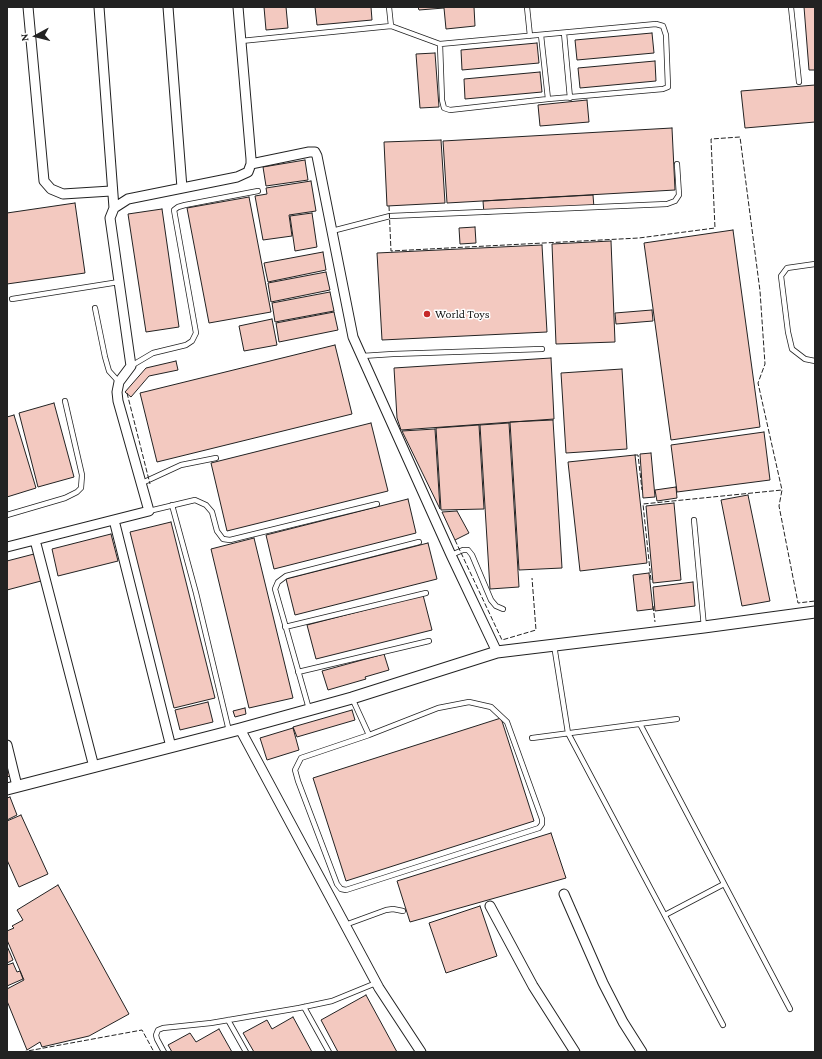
<!DOCTYPE html>
<style>
body{margin:0}
#map{position:relative;width:822px;height:1059px;overflow:hidden;background:#fff;font-family:"Crimson Pro",serif}
canvas{display:block}
.frame{position:absolute;inset:0;border:8px solid #222;pointer-events:none}
.north{position:absolute;left:16px;top:16px;width:40px;height:40px;-webkit-text-stroke:3px #fff;paint-order:stroke;rotate:263deg;font-size:11px;font-weight:700;line-height:16px;text-align:center;color:#222}
.north::after{content:'';display:block;margin:auto;width:14px;height:18px;background:#222;clip-path:polygon(50% 0,100% 100%,50% 72%,0 100%)}
</style>
<div id="map">
<canvas width="822" height="1059"></canvas>
<div class="frame"></div>
<div class="north">N</div>
</div>
<script>
const ctx = document.querySelector('canvas').getContext('2d');
ctx.lineJoin = 'round';
function paint(path, color) {
  ctx.fillStyle = color;
  ctx.fill(path, 'evenodd');
}
function toPath(rows) {
  const path = new Path2D();
  for (const r of rows) {
    path.moveTo(r[0], r[1]);
    for (let i = 2; i < r.length; i += 2) path.lineTo(r[i], r[i + 1]);
  }
  return path;
}
function strokePath(path, color, width, dash) {
  ctx.strokeStyle = color;
  ctx.lineWidth = width;
  ctx.lineCap = dash ? 'butt' : 'round';
  ctx.setLineDash(dash || []);
  ctx.stroke(path);
}
function label(font, color, halo, rows, align = 'center') {
  ctx.font = font + ' "Crimson Pro",serif';
  ctx.lineWidth = 3;
  ctx.setLineDash([]);
  ctx.textBaseline = 'middle';
  ctx.strokeStyle = halo;
  ctx.fillStyle = color;
  for (const [text, x, y, turn = 0] of rows) {
    ctx.save();
    ctx.translate(x, y);
    ctx.rotate((+turn || 0) * Math.PI / 180);
    ctx.textAlign = isNaN(turn) ? turn : align;
    if (halo) ctx.strokeText(text, 0, 0);
    ctx.fillText(text, 0, 0);
    ctx.restore();
  }
}
const building = toPath([
 [264,7,286,7,288,28,266,30,264,7],
 [315,7,371,7,372,20,317,25,315,7],
 [418,7,474,7,475,26,446,29,444,8,419,10,418,7],
 [804,7,815,7,815,70,809,70,804,7],
 [652,33,654,53,577,60,575,40,652,33],
 [537,43,539,63,462,70,461,50,537,43],
 [435,53,439,107,420,108,416,54,435,53],
 [655,61,656,81,580,88,578,68,655,61],
 [540,72,542,92,465,99,464,79,540,72],
 [815,85,815,122,745,128,741,91,815,85],
 [587,100,589,122,540,126,538,105,587,100],
 [672,128,675,190,447,203,443,141,672,128],
 [441,140,445,203,387,206,384,142,441,140],
 [305,160,308,180,266,186,263,167,305,160],
 [311,181,316,211,289,215,292,236,263,240,255,196,267,194,266,188,311,181],
 [593,195,594,208,484,214,483,201,593,195],
 [249,197,271,312,209,323,187,208,249,197],
 [75,203,85,273,7,284,7,213,75,203],
 [162,209,179,327,146,332,128,214,162,209],
 [312,213,317,247,295,251,290,216,312,213],
 [475,227,476,243,460,244,459,228,475,227],
 [733,230,760,427,671,440,644,243,733,230],
 [611,241,615,342,556,344,552,244,611,241],
 [542,245,547,332,382,340,377,253,542,245],
 [323,252,326,270,268,282,264,263,323,252],
 [326,272,330,290,271,302,268,283,326,272],
 [330,292,334,311,275,322,272,303,330,292],
 [652,310,653,321,616,324,615,313,652,310],
 [334,312,338,330,279,342,276,323,334,312],
 [272,319,277,345,244,351,239,326,272,319],
 [335,345,352,414,157,462,140,393,335,345],
 [551,358,554,419,401,430,397,418,394,368,551,358],
 [176,361,178,370,149,376,131,397,125,392,146,368,176,361],
 [622,369,627,449,566,453,561,373,622,369],
 [54,403,74,477,38,487,19,413,54,403],
 [14,415,36,488,7,497,7,417,14,415],
 [553,420,562,568,519,570,510,422,553,420],
 [371,423,388,491,227,531,211,463,371,423],
 [509,423,519,587,490,589,480,425,509,423],
 [479,425,484,509,441,510,436,428,479,425],
 [435,429,440,509,402,431,435,429],
 [764,432,770,480,677,492,671,445,764,432],
 [651,453,655,497,643,498,640,454,651,453],
 [635,455,647,563,580,571,568,462,635,455],
 [676,487,677,498,657,501,655,490,676,487],
 [748,495,770,601,742,606,721,500,748,495],
 [408,499,416,533,274,569,266,535,408,499],
 [674,503,681,580,653,583,646,506,674,503],
 [457,511,469,533,455,540,442,512,457,511],
 [171,522,215,698,174,708,130,532,171,522],
 [111,534,118,561,58,576,52,549,111,534],
 [254,538,293,698,249,708,211,549,254,538],
 [428,543,437,579,295,615,286,579,428,543],
 [34,554,41,581,7,590,7,561,34,554],
 [649,573,653,609,637,611,633,575,649,573],
 [693,582,695,606,655,611,653,587,693,582],
 [423,595,432,630,316,659,307,625,423,595],
 [384,654,389,670,365,677,366,679,328,690,322,671,384,654],
 [208,702,213,722,180,730,175,710,208,702],
 [245,708,246,714,235,717,233,711,245,708],
 [352,710,355,720,297,737,293,727,352,710],
 [501,718,534,821,346,881,313,778,501,718],
 [293,728,299,750,267,760,260,738,293,728],
 [7,763,10,776,7,777,7,763],
 [10,797,17,815,7,820,7,798,10,797],
 [21,815,48,874,19,887,7,860,7,821,21,815],
 [551,833,566,878,410,922,397,881,551,833],
 [58,885,129,1014,89,1036,42,1047,40,1042,27,1050,7,1001,7,989,24,980,7,940,7,931,14,928,12,926,23,920,17,910,58,885],
 [480,906,497,956,446,973,429,923,480,906],
 [7,946,13,960,7,963,7,946],
 [13,963,17,972,20,971,23,979,7,986,7,965,13,963],
 [366,995,397,1052,338,1052,321,1020,366,995],
 [293,1017,312,1052,254,1052,243,1033,267,1020,272,1029,293,1017],
 [219,1029,232,1052,172,1052,168,1045,190,1033,196,1042,219,1029]
]);
paint(building, '#f3c9c0');
strokePath(building, '#222', 1);
const service = toPath([
 [389,7,391,26],
 [527,7,530,36],
 [791,7,799,82],
 [656,24,663,26,666,35,668,87,663,89,548,99,450,110,444,108,442,100,440,44,656,24],
 [564,33,570,98],
 [541,35,548,99],
 [241,41,391,26,440,44],
 [332,231,390,216,667,204,675,201,679,195,677,164],
 [815,264,787,268,781,276,788,332,792,349,805,359,815,361],
 [12,299,119,282],
 [95,308,105,357,109,371,119,382],
 [362,356,393,354,542,349],
 [131,366,153,353,186,345,192,341,196,333,174,210,178,207,185,205,258,191],
 [142,483,181,465,216,458],
 [172,505,196,593,229,731],
 [149,511,195,500,206,505,212,512,217,531,223,539,230,540,377,504],
 [7,515,65,498,77,492,81,488,82,475,65,401],
 [694,520,704,627],
 [451,555,463,550,468,550,472,555,491,600,496,606,503,609],
 [285,627,426,593],
 [554,645,568,733,723,1025],
 [298,672,429,641],
 [352,698,369,735],
 [469,702,491,707,507,722,542,819,542,824,539,828,346,890,341,889,337,884,298,781,295,770,301,758,369,735,438,708,469,702],
 [309,709,275,589,278,582,286,576,419,542],
 [640,724,790,1009],
 [532,738,677,719],
 [665,915,724,884],
 [345,925,386,910,393,909,403,911],
 [304,1007,329,1052],
 [228,1020,246,1052],
 [164,1052,157,1039,156,1035,158,1030,163,1028,211,1023,299,1008,332,1001,376,983]
]);
const minor = toPath([
 [28,7,44,181,51,189,63,194,111,191],
 [99,7,114,208],
 [168,7,182,188],
 [251,164,309,152,315,152,317,156,353,337,451,555,497,652],
 [114,520,171,747],
 [35,540,94,767],
 [7,547,149,511,118,401,117,392,119,382,131,366,110,218,114,208,128,199,237,177,248,172,251,164,251,159,238,7],
 [240,729,379,988,421,1052],
 [7,745,17,786],
 [564,894,603,983,623,1022,642,1052],
 [490,906,533,986,575,1052]
]);
const tertiary = toPath([
 [7,789,240,729,352,698,497,652,704,627,815,612]
]);
strokePath(service, '#222', 6);
strokePath(minor, '#222', 11);
strokePath(tertiary, '#222', 13);
strokePath(service, '#fff', 4.5);
strokePath(minor, '#fff', 9);
strokePath(tertiary, '#fff', 11);
strokePath(toPath([
 [389,206,391,251,639,238,715,228,711,139,740,137,760,291,765,364,758,383,782,490,779,506,798,603,815,601],
 [127,393,150,484],
 [635,455,638,455,642,490],
 [455,540,502,640,536,630,532,578],
 [651,580,643,504,782,490],
 [653,606,655,622],
 [22,1052,142,1030,154,1052]
]), '#222', 1, [5, 2]);
for (const [x, y, r, color] of [
 [427,314,4,"#c62828"]
]) {
  const dot = new Path2D();
  dot.arc(x, y, r, 0, 2 * Math.PI);
  ctx.fillStyle = color;
  ctx.fill(dot);
  strokePath(dot, '#fff', 1.5);
}
label('12px', '#222', '#fff', [
 ["World Toys",435,314]
], 'left');
</script>
